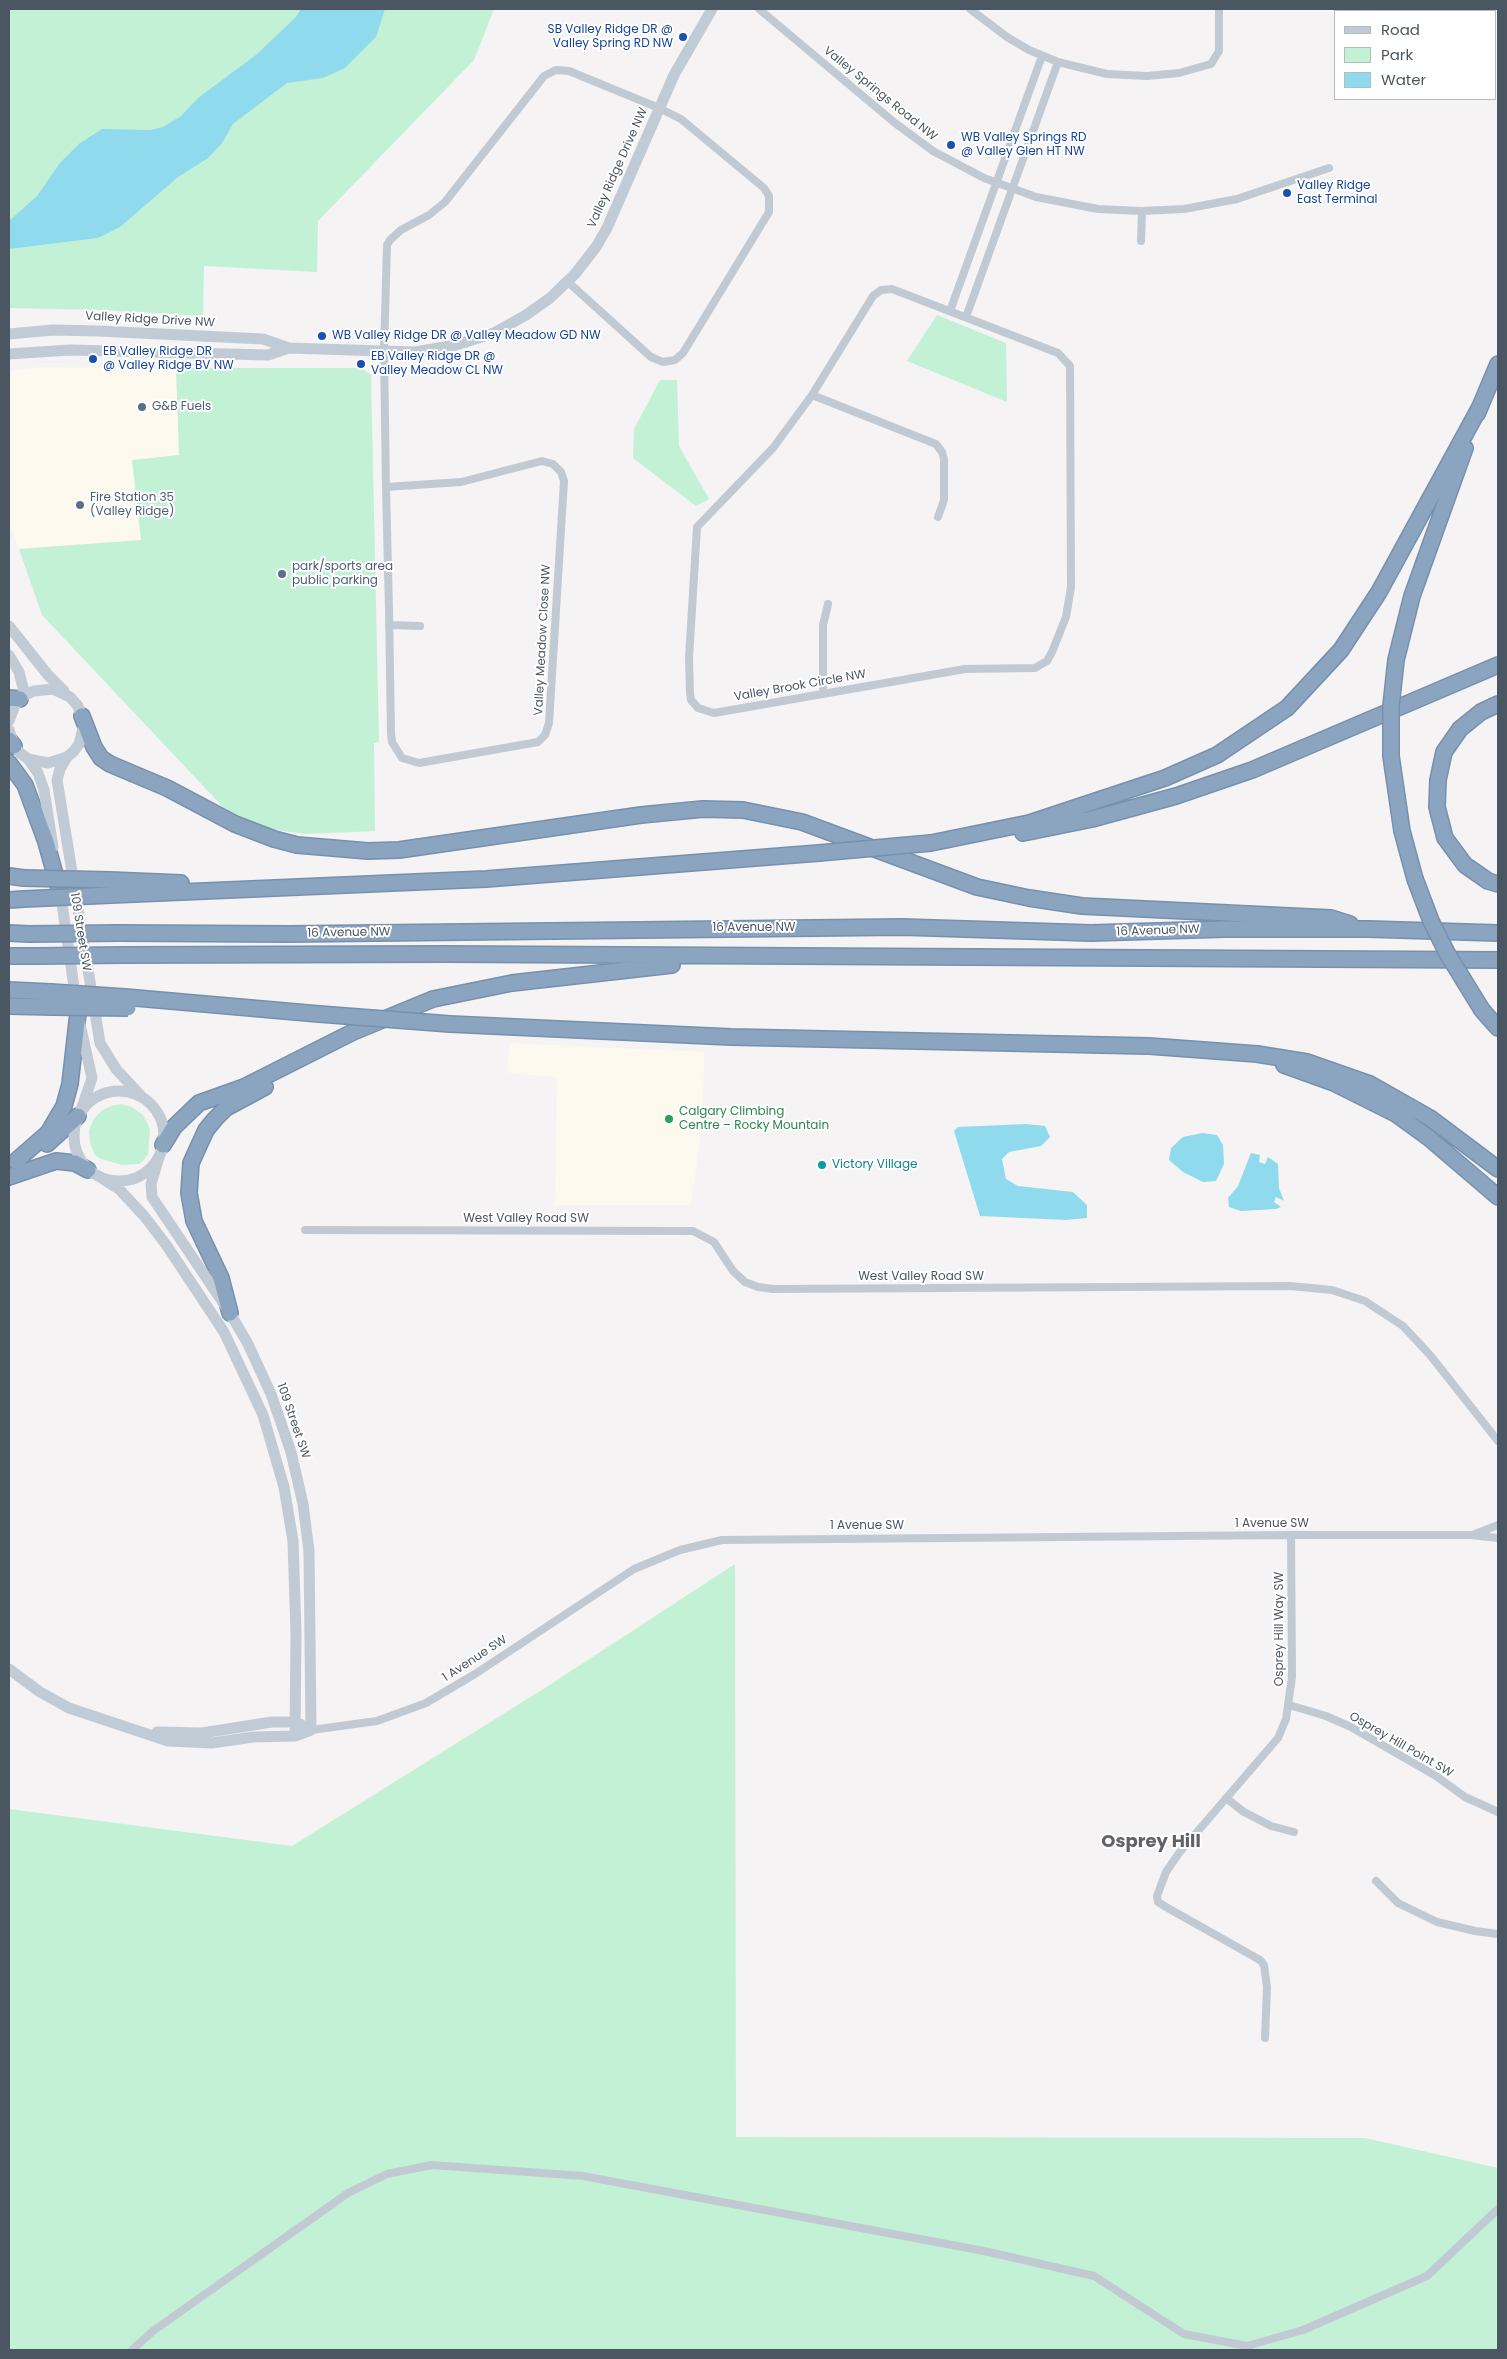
<!DOCTYPE html>
<meta charset="utf-8">
<style>
body{margin:0}
#map{position:relative;width:1507px;height:2359px;overflow:hidden;background:#f5f3f3;font-family:Poppins,sans-serif}
canvas{display:block}
.frame{position:absolute;inset:0;border:10px solid #4a5661;pointer-events:none}
.legend{position:absolute;left:1334px;top:10px;width:162px;height:90px;box-sizing:border-box;background:#fff;border:1px solid #b7bbc0;margin:0;padding:6px 9px;list-style:none;font-size:15px;color:#4a5661}
.legend li{display:flex;align-items:center;gap:10px;height:25px}
.legend b{width:25px;border:1px solid #b7bbc0}
</style>
<div id="map">
<canvas width="1507" height="2359"></canvas>
<div class="frame"></div>
<ul class="legend">
<li><b style="height:6px;background:#c1cbd6"></b>Road</li>
<li><b style="height:14px;background:#c3f1d5"></b>Park</li>
<li><b style="height:14px;background:#90daee"></b>Water</li>
</ul>
</div>
<script>
const ctx = document.querySelector('canvas').getContext('2d');
ctx.lineJoin = 'round';
function paint(path, color) {
  ctx.fillStyle = color;
  ctx.fill(path, 'evenodd');
}
function toPath(rows) {
  const path = new Path2D();
  for (const r of rows) {
    if (r.length === 3) {
      path.moveTo(r[0] + r[2], r[1]);
      path.arc(r[0], r[1], r[2], 0, 2 * Math.PI);
      continue;
    }
    path.moveTo(r[0], r[1]);
    for (let i = 2; i < r.length; i += 2) path.lineTo(r[i], r[i + 1]);
  }
  return path;
}
function strokePath(path, color, width, dash) {
  ctx.strokeStyle = color;
  ctx.lineWidth = width;
  ctx.lineCap = dash ? 'butt' : 'round';
  ctx.setLineDash(dash || []);
  ctx.stroke(path);
}
function label(font, color, halo, rows, align = 'center') {
  ctx.font = font + ' Poppins,sans-serif';
  ctx.lineWidth = 4;
  ctx.setLineDash([]);
  ctx.textBaseline = 'middle';
  ctx.strokeStyle = halo;
  ctx.fillStyle = color;
  for (const [text, x, y, turn = 0] of rows) {
    ctx.save();
    ctx.translate(x, y);
    ctx.rotate((+turn || 0) * Math.PI / 180);
    ctx.textAlign = isNaN(turn) ? turn : align;
    if (halo) ctx.strokeText(text, 0, 0);
    ctx.fillText(text, 0, 0);
    ctx.restore();
  }
}
paint(toPath([
 [38,367,176,368,179,455,133,460,141,540,19,549,9,522,9,372],
 [510,1043,704,1052,703,1120,691,1205,555,1205,557,1077,506,1073]
]), '#fdf9ef');
paint(toPath([
 [9,9,494,9,474,60,318,221,317,272,204,266,203,316,102,310,9,308],
 [937,315,1006,343,1007,402,907,361],
 [176,368,361,368,371,375,379,742,374,743,375,831,306,834,261,828,223,807,42,615,19,549,141,540,132,460,179,455],
 [660,380,677,380,679,446,709,499,696,506,633,458,634,429],
 [121,1104,132,1107,144,1116,150,1129,148,1155,140,1164,122,1165,101,1159,95,1155,90,1143,89,1131,93,1120,101,1111,111,1106],
 [735,1564,736,2137,1365,2138,1498,2168,1498,2350,9,2350,9,1809,292,1846,548,1686]
]), '#c3f1d5');
paint(toPath([
 [301,9,385,9,376,37,345,68,323,78,287,83,233,124,222,143,208,158,178,177,120,227,98,238,9,249,9,221,37,196,60,163,80,143,102,129,151,130,163,127,181,116,198,98,256,55,296,17],
 [1026,1124,1045,1126,1050,1137,1041,1146,1009,1152,1002,1159,1006,1179,1018,1186,1073,1192,1087,1205,1087,1218,1066,1220,980,1216,954,1131,958,1127],
 [1202,1133,1217,1135,1223,1145,1224,1164,1216,1181,1203,1182,1183,1172,1169,1160,1171,1148,1183,1137],
 [1251,1153,1260,1155,1259,1162,1265,1164,1268,1157,1278,1164,1279,1188,1284,1201,1276,1197,1274,1202,1281,1207,1276,1209,1241,1211,1229,1207,1228,1198,1238,1186]
]), '#90daee');
const highway = toPath([
 [1477,414,1498,364],
 [1396,660,1412,596,1465,448],
 [9,698,20,699],
 [1498,704,1481,712,1460,729,1444,752,1438,780,1437,807,1445,838,1465,865,1488,881,1498,884],
 [82,716,94,747,101,758,110,764,167,788,235,824,274,839,297,845,368,851,399,850,641,815,703,809,743,810,802,822,977,887,1029,898,1082,906,1331,918,1350,924],
 [9,740,14,746],
 [1391,756,1402,831,1415,879],
 [9,763,25,785,46,842,60,892],
 [1023,833,1092,819,1176,796,1252,770,1498,665],
 [931,843,1029,823,1165,778,1217,755,1287,708,1341,650,1379,592,1481,405],
 [9,876,24,878],
 [110,880,181,883],
 [111,895,486,879,819,853],
 [9,900,24,899],
 [9,933,29,934],
 [119,933,289,934,902,927,1091,933,1225,929,1368,929,1498,933],
 [122,955,446,954,1498,960],
 [9,956,37,956],
 [9,990,51,992],
 [125,997,319,1014],
 [9,1006,53,1007],
 [1482,1010,1498,1028],
 [450,1024,731,1037,1149,1046,1257,1054,1307,1062,1370,1084,1430,1118,1498,1169],
 [1284,1065,1334,1083,1396,1114,1429,1138,1498,1197],
 [47,1144,78,1116],
 [163,1145,174,1127,199,1103,244,1087,353,1032,433,999,512,983,672,965],
 [16,1161,48,1133,64,1106,70,1084,78,1013],
 [9,1177,56,1161,75,1163,88,1170],
 [230,1313,221,1278,194,1221,189,1193,191,1163,206,1130,215,1119,226,1108,265,1087]
]);
strokePath(highway, '#7690ad', 18);
strokePath(toPath([
 [759,9,895,123,933,151,984,178,1036,197,1098,209,1142,211,1184,209,1237,199,1329,168],
 [970,9,1007,37,1029,50,1058,62,1107,74,1147,76,1179,73,1211,64,1219,51,1219,9],
 [1141,241,1142,211],
 [892,289,1058,353,1070,366,1071,587,1066,617,1052,652,1047,661,1035,668,965,669,714,713,698,708,691,700,690,693,689,658,697,527,773,448,812,395,873,296,881,290,892,289],
 [950,311,1042,56],
 [966,317,1058,62],
 [812,395,936,444,942,452,944,459,944,500,938,517],
 [386,487,461,482,542,461,553,464,561,472,564,481,549,723,545,735,538,742,419,763,402,758,392,742,391,733,389,610,386,487,384,351,387,245,390,240,401,230,429,215,445,202,544,76,556,70,569,71,659,108,681,119,764,188,769,196,769,212,683,353,675,360,663,362,651,357,568,282],
 [389,625,420,626],
 [823,693,823,625,828,604],
 [305,1230,693,1231,714,1242,733,1271,745,1282,758,1287,773,1289,1290,1286,1332,1290,1365,1301,1403,1326,1430,1355,1498,1441],
 [1475,1534,1498,1525],
 [1289,1705,1326,1716,1351,1727,1436,1776,1465,1797,1498,1812],
 [311,1730,377,1721,426,1703,475,1674,634,1569,680,1550,722,1540,1291,1535,1471,1535,1498,1538],
 [1226,1798,1244,1812,1271,1826,1294,1832],
 [1376,1881,1398,1903,1437,1922,1475,1931,1498,1934],
 [1265,2038,1267,1987,1264,1965,1260,1960,1166,1907,1158,1902,1157,1896,1166,1872,1179,1853,1278,1738,1286,1719,1292,1677,1291,1535],
 [132,2350,153,2331,348,2193,387,2174,432,2165,583,2176,984,2251,1094,2276,1184,2334,1247,2346,1303,2330,1427,2276,1498,2209]
]), '#c1cad2', 8);
strokePath(toPath([
 [9,334,53,330,99,331,263,339,289,348,415,352,456,345,494,333,526,315,550,298,575,274,596,247,607,228,674,75,712,9],
 [9,354,70,350,268,355,289,348],
 [9,626,48,675,64,691],
 [9,655,19,672,25,695],
 [9,721,15,705,25,695,34,691,53,689,70,697,78,706,84,725,79,744,74,751,67,757,48,763,28,759,20,753,14,746,9,730],
 [67,757,60,769,57,780,100,1043,116,1069,142,1097],
 [28,759,38,773,44,790,53,847],
 [60,890,76,1001],
 [80,1024,92,1078,81,1110],
 [119,1136,45],
 [160,1154,151,1184,152,1197,230,1313,248,1344,271,1394,291,1452,303,1504,309,1551,311,1730],
 [103,1179,119,1189,145,1217,167,1246,224,1332,263,1415,284,1487,293,1541,296,1633,295,1736],
 [9,1669,40,1692,69,1708,168,1741,212,1743,253,1737,295,1736,311,1730],
 [157,1732,202,1733,272,1722,295,1722,302,1725]
]), '#c1cbd6', 11);
strokePath(highway, '#8ba5c1', 15);
const highwayBridge = toPath([
 [1391,756,1391,706,1396,660],
 [819,853,931,843],
 [24,878,110,880],
 [1415,879,1431,921,1447,953,1482,1010],
 [24,899,111,895],
 [29,934,119,933],
 [37,956,122,955],
 [51,992,125,997],
 [53,1007,128,1008],
 [319,1014,450,1024]
]);
strokePath(highwayBridge, '#7690ad', 18, []);
strokePath(highwayBridge, '#8ba5c1', 15);
for (const [x, y, r, color] of [
 [683,37,5,"#1a4fb4"],
 [951,145,5,"#1a4fb4"],
 [1287,193,5,"#1a4fb4"],
 [322,336,5,"#1a4fb4"],
 [93,359,5,"#1a4fb4"],
 [361,364,5,"#1a4fb4"],
 [142,407,5,"#5c6f8a"],
 [80,505,5,"#5c6f8a"],
 [282,574,5,"#5c6f8a"],
 [669,1119,5,"#2e9e5b"],
 [822,1165,5,"#0f9aa8"]
]) {
  const dot = new Path2D();
  dot.arc(x, y, r, 0, 2 * Math.PI);
  ctx.fillStyle = color;
  ctx.fill(dot);
  strokePath(dot, '#fff', 2);
}
label('12px', '#164399', '#fff', [
 ["SB Valley Ridge DR @",673,30,"right"],
 ["Valley Spring RD NW",673,44,"right"],
 ["WB Valley Springs RD",961,138],
 ["@ Valley Glen HT NW",961,152],
 ["Valley Ridge",1297,186],
 ["East Terminal",1297,200],
 ["WB Valley Ridge DR @ Valley Meadow GD NW",332,336],
 ["EB Valley Ridge DR",103,352],
 ["@ Valley Ridge BV NW",103,366],
 ["EB Valley Ridge DR @",371,357],
 ["Valley Meadow CL NW",371,371]
], 'left');
label('12px', '#4a5661', '#fff', [
 ["Valley Springs Road NW",880,94,39],
 ["Valley Ridge Drive NW",618,168,-66],
 ["Valley Ridge Drive NW",150,320,3],
 ["Valley Meadow Close NW",543,640,-87],
 ["Valley Brook Circle NW",800,686,-10],
 ["16 Avenue NW",754,928],
 ["16 Avenue NW",1158,931,-2],
 ["109 Street SW",80,932,81],
 ["16 Avenue NW",349,933,-1],
 ["West Valley Road SW",526,1219],
 ["West Valley Road SW",921,1277],
 ["109 Street SW",293,1421,71],
 ["1 Avenue SW",1272,1524],
 ["1 Avenue SW",867,1526],
 ["Osprey Hill Way SW",1280,1629,-90],
 ["1 Avenue SW",475,1659,-33],
 ["Osprey Hill Point SW",1401,1745,30]
]);
label('12px', '#4e5e75', '#fff', [
 ["G&B Fuels",152,407],
 ["Fire Station 35",90,498],
 ["(Valley Ridge)",90,512],
 ["park/sports area",292,567],
 ["public parking",292,581]
], 'left');
label('12px', '#27864d', '#fff', [
 ["Calgary Climbing",679,1112],
 ["Centre – Rocky Mountain",679,1126]
], 'left');
label('12px', '#0d838f', '#fff', [
 ["Victory Village",832,1165]
], 'left');
label('bold 18px', '#5f6368', '#fff', [
 ["Osprey Hill",1151,1842]
]);
</script>
